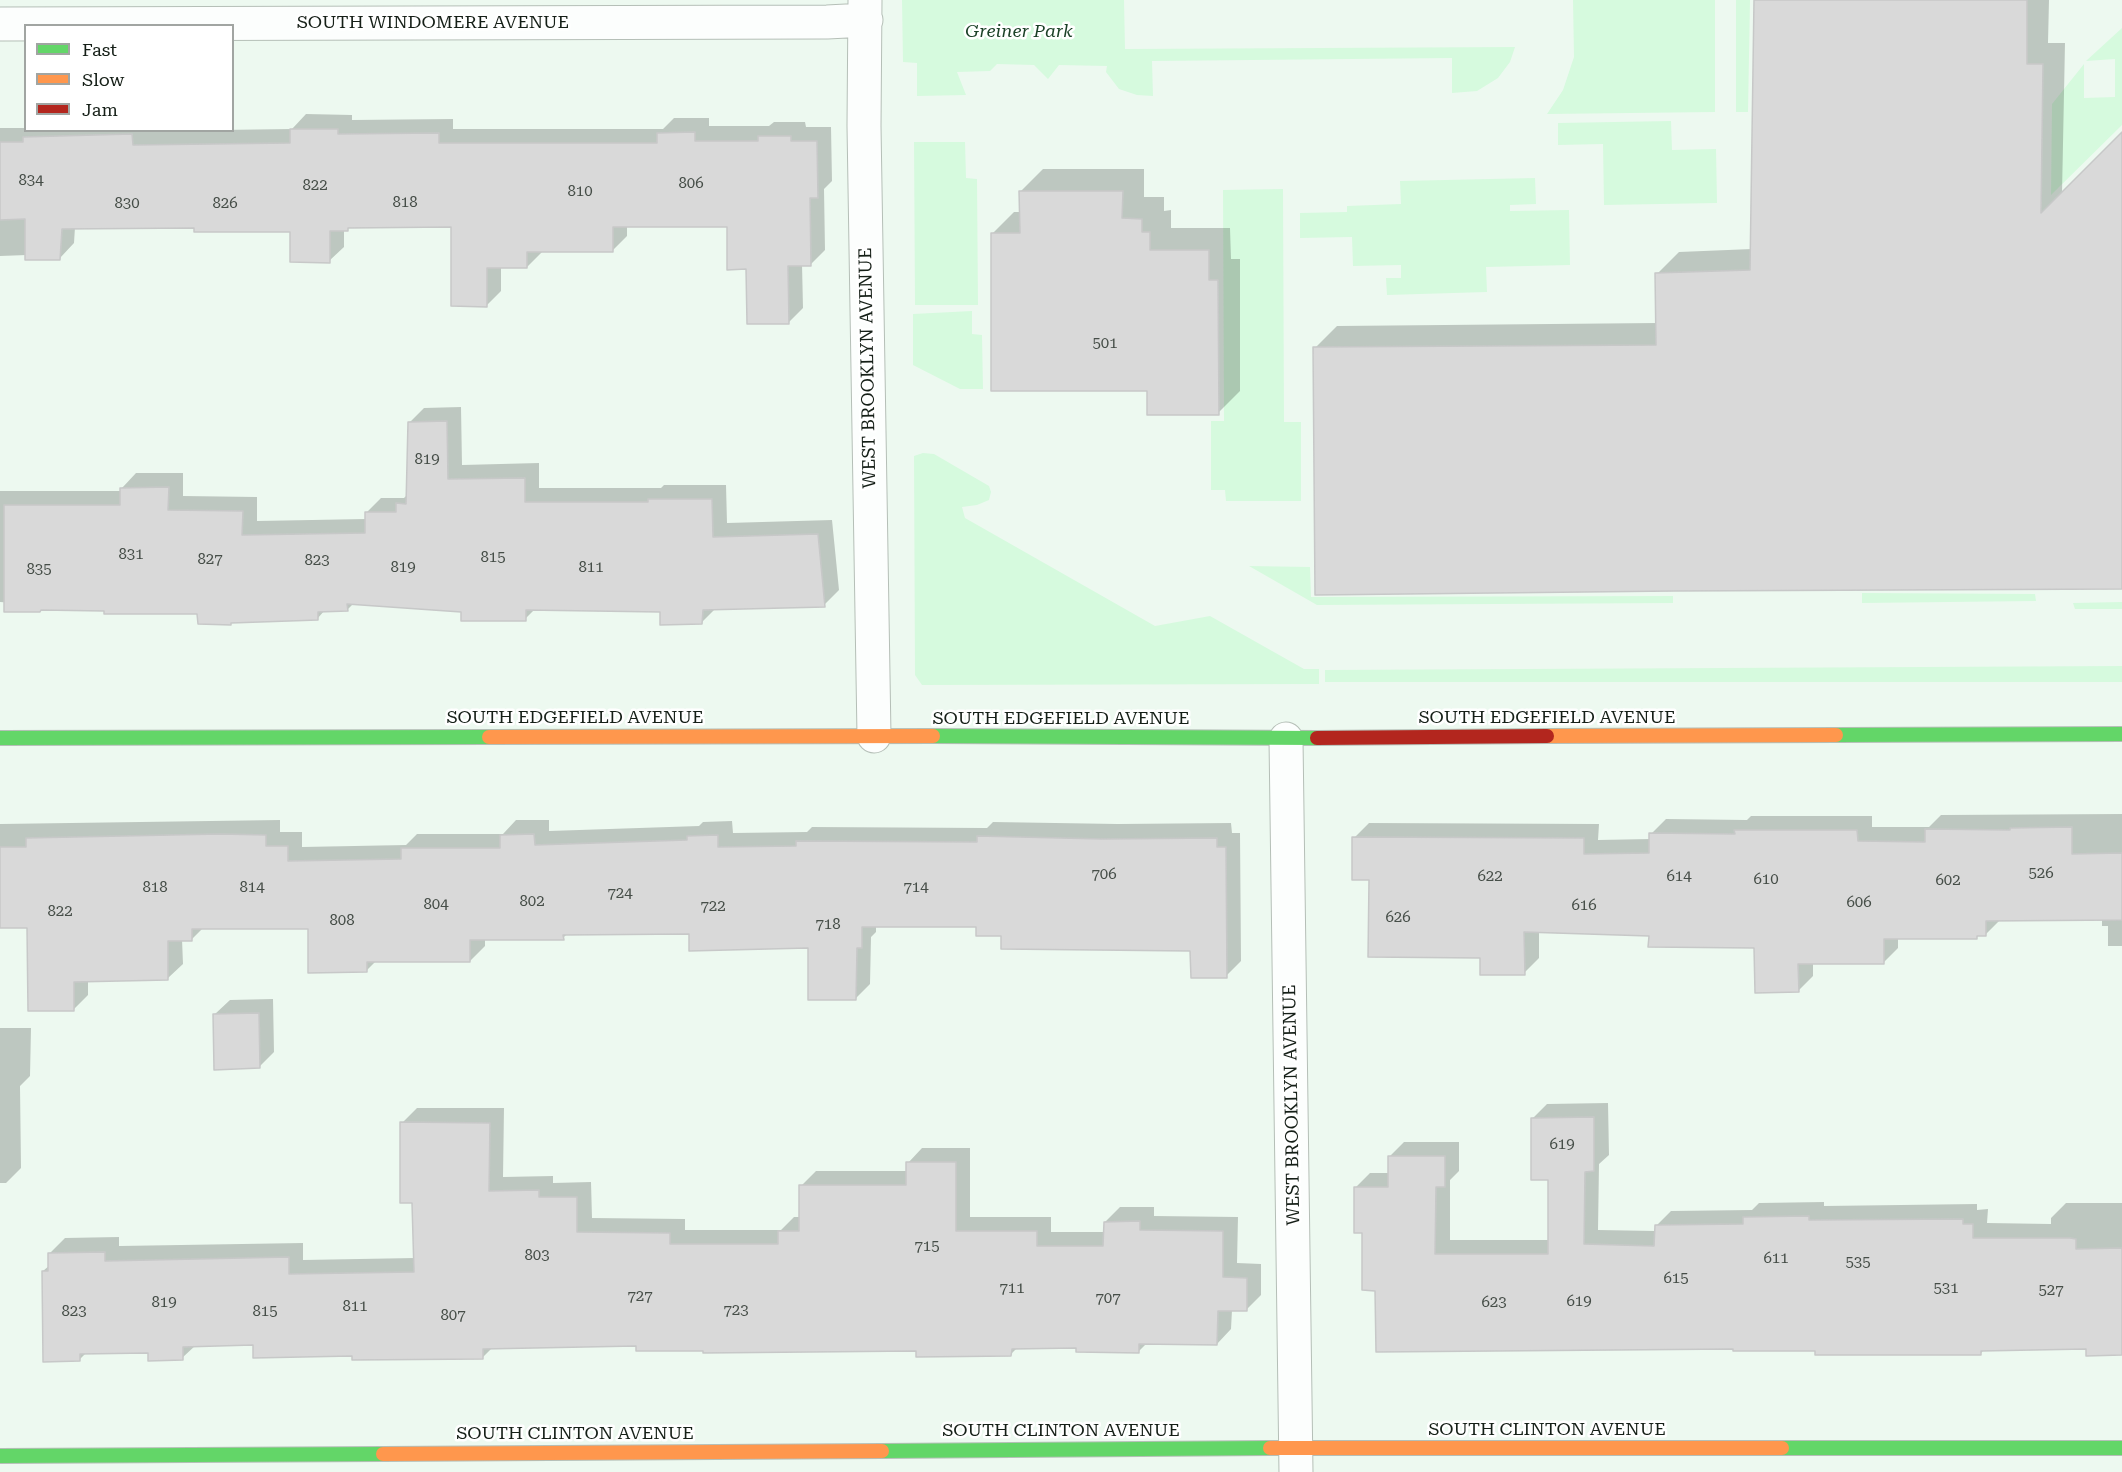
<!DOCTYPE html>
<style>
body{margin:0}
#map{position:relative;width:2122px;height:1472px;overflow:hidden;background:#edf9f0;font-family:"Roboto Serif",serif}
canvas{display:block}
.legend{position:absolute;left:24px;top:24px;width:210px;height:108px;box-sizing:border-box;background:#fff;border:2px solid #a1a5a2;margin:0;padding:8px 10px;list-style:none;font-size:18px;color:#151f17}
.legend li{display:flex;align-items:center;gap:12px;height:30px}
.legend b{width:30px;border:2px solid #a1a5a2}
</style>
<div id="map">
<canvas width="2122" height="1472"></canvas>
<ul class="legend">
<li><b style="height:8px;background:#63d668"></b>Fast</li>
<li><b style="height:8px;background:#ff974d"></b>Slow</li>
<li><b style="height:8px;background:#b3261e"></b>Jam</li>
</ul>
</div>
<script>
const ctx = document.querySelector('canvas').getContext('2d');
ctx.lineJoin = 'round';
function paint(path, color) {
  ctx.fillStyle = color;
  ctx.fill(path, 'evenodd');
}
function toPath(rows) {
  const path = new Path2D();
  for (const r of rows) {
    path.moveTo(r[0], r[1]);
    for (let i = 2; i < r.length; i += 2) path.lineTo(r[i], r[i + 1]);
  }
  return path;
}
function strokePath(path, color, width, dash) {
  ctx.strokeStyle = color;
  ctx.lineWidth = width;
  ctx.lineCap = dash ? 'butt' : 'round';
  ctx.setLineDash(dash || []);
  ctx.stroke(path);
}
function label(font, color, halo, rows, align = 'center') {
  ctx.font = font + ' "Roboto Serif",serif';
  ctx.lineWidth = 5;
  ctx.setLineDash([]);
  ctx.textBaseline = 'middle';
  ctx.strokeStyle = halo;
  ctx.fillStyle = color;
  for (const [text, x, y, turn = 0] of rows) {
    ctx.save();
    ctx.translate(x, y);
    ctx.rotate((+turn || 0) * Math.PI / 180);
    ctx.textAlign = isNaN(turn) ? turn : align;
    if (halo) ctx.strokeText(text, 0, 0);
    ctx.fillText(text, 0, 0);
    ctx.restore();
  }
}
paint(toPath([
 [902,0,1124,0,1125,49,1515,47,1510,62,1498,78,1477,91,1452,93,1452,58,1152,61,1153,96,1137,95,1119,89,1106,72,1107,66,1059,65,1048,79,1034,65,997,64,990,71,957,72,966,95,917,96,917,63,903,62],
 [1573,0,1715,0,1715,112,1547,114,1563,90,1574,57],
 [1736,0,1750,0,1748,112,1736,112],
 [2122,28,2122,125,2051,195,2052,104,2084,64,2084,98,2115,97,2115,59,2086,61],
 [1671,121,1672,150,1716,149,1717,203,1604,205,1603,144,1558,145,1558,123],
 [965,142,966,178,977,179,978,305,915,305,914,142],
 [1535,178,1536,204,1510,205,1510,211,1569,210,1570,265,1486,267,1487,292,1387,295,1386,278,1401,278,1401,265,1353,266,1352,237,1300,238,1300,213,1347,212,1347,206,1401,204,1400,181],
 [1283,189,1284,422,1301,422,1301,501,1226,501,1225,490,1211,490,1211,421,1224,421,1223,190],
 [972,311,972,334,982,335,983,389,960,389,913,365,913,314],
 [923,453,934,454,989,486,991,492,989,500,977,505,962,507,965,518,1155,626,1210,616,1304,669,1319,669,1319,684,922,685,915,675,914,456],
 [1249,566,1310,567,1311,597,1673,596,1673,603,1317,605],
 [1862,593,2035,594,2036,601,1862,603],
 [2122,602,2122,609,2075,609,2073,603],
 [2122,666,2122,682,1325,682,1325,670]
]), '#d6fade');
paint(toPath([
 [1756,0,2049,0,2048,43,2065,43,2062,194,2122,134,2122,588,1315,348,1337,326,1657,323,1657,274,1679,252,1752,249],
 [306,114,352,115,352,120,453,119,453,129,663,129,674,118,709,118,709,126,769,126,774,122,805,122,806,127,831,127,832,181,824,189,825,250,810,265,802,264,803,308,788,323,748,268,728,225,627,226,627,236,612,251,542,252,527,267,501,266,501,291,486,306,452,226,350,227,344,229,344,247,329,261,292,230,196,227,75,227,74,243,60,258,27,255,0,256,0,128,26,128,26,130,147,131,292,129],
 [1043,169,1144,169,1144,197,1164,197,1164,211,1171,210,1171,228,1230,228,1231,259,1240,259,1240,391,1218,413,1148,389,992,234,1014,212,1021,212,1021,191],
 [461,407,462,465,539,463,539,488,661,488,664,485,726,485,727,523,832,520,839,590,824,605,716,608,701,623,661,610,535,609,525,619,462,610,354,603,347,610,325,610,317,619,105,610,0,602,0,491,122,491,122,488,136,473,183,473,183,496,257,497,257,521,366,519,366,513,381,498,404,498,408,494,409,423,424,408],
 [2122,814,2122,946,2108,946,2108,926,2102,926,2102,919,2000,920,1986,934,1980,934,1976,938,1898,937,1898,948,1884,962,1813,962,1813,976,1798,991,1756,946,1650,935,1539,931,1539,958,1524,973,1481,957,1370,879,1354,838,1369,823,1599,824,1598,840,1651,839,1651,834,1666,819,1747,820,1751,816,1872,816,1872,827,1929,827,1941,815],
 [280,820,280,832,302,832,302,847,406,845,417,834,503,834,516,820,549,820,549,831,699,826,703,822,732,821,733,833,807,832,812,827,987,828,993,822,1118,824,1231,823,1232,833,1240,833,1241,961,1226,976,1192,949,1003,935,977,926,876,926,876,932,871,937,870,984,855,999,809,946,691,932,568,933,563,938,485,939,485,946,470,961,377,960,366,971,309,927,204,927,192,939,182,939,183,964,168,978,88,980,88,995,73,1010,29,926,0,926,0,824],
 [273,999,274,1052,259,1067,215,1014,230,1000],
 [0,1028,31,1028,30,1076,20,1086,21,1168,6,1183,0,1183],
 [1608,1103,1609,1155,1599,1164,1598,1230,1656,1231,1656,1226,1671,1211,1752,1210,1759,1203,1824,1202,1824,1206,1977,1204,1977,1210,1988,1209,1987,1223,2051,1224,2051,1218,2066,1203,2122,1203,2122,1353,2087,1348,1985,1349,1981,1353,1735,1348,1377,1289,1355,1188,1370,1173,1390,1173,1389,1157,1404,1142,1459,1142,1459,1171,1450,1180,1450,1240,1550,1240,1550,1178,1532,1119,1547,1104],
 [417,1108,504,1108,503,1177,553,1176,553,1183,591,1182,592,1218,685,1219,685,1230,781,1230,794,1217,801,1217,801,1186,816,1171,908,1171,908,1163,922,1148,970,1148,970,1217,1051,1217,1051,1232,1105,1232,1105,1222,1120,1207,1154,1207,1154,1216,1238,1217,1237,1263,1261,1264,1261,1295,1246,1310,1232,1310,1231,1329,1217,1344,1147,1343,1138,1352,1077,1346,1018,1347,1011,1354,918,1350,638,1345,493,1347,482,1358,353,1355,254,1344,196,1345,182,1358,150,1352,86,1353,79,1360,43,1271,50,1265,50,1253,65,1238,119,1237,119,1246,303,1243,303,1260,415,1258,414,1201,402,1123]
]), '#0003');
const building = toPath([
 [1754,0,2027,0,2027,64,2043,64,2041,213,2122,132,2122,589,1674,591,1315,595,1313,347,1656,345,1655,273,1750,270,1754,0],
 [290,129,338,129,338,134,439,133,439,143,657,143,657,133,695,132,695,141,758,141,758,136,791,136,791,141,817,141,818,198,810,198,811,266,788,266,789,324,747,324,746,269,727,270,727,227,613,227,613,252,527,252,527,268,487,268,487,307,451,306,451,227,348,228,348,231,330,231,330,263,290,262,290,232,194,232,194,228,62,229,60,260,25,260,25,219,0,220,0,142,23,142,23,137,132,134,133,145,290,143,290,129],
 [1019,191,1123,191,1122,218,1142,219,1142,232,1150,232,1150,250,1209,250,1209,280,1218,280,1219,415,1147,415,1147,391,991,391,991,233,1020,233,1019,191],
 [447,421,448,479,525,478,525,502,648,502,648,499,712,499,713,537,818,534,825,607,703,610,702,624,660,625,660,612,526,610,526,621,461,621,461,612,347,604,348,611,318,612,318,620,231,623,231,625,198,624,197,614,104,614,104,611,41,610,40,612,4,612,4,505,120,505,120,488,169,487,168,510,243,511,242,535,365,533,365,512,396,512,396,503,406,504,408,422,447,421],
 [2072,827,2072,854,2122,853,2122,920,1986,921,1986,936,1977,936,1977,939,1884,939,1884,964,1798,964,1799,992,1755,993,1754,948,1648,947,1649,936,1524,932,1525,975,1480,975,1480,958,1368,957,1369,880,1352,880,1352,837,1584,838,1584,854,1649,853,1649,833,1735,834,1734,830,1857,830,1858,841,1925,842,1925,829,2010,830,2010,828,2072,827],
 [220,834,266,835,266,846,288,846,288,861,401,859,401,848,500,848,500,835,534,834,535,845,687,840,687,836,718,835,718,847,796,846,796,841,977,842,977,836,1102,839,1217,838,1217,847,1226,847,1227,978,1191,978,1190,951,1001,949,1001,936,976,936,976,927,862,927,862,948,857,948,856,1000,808,1000,808,948,689,951,689,934,563,935,564,940,470,940,470,962,367,962,367,972,308,973,308,929,192,929,192,941,168,941,168,980,74,982,74,1011,28,1011,27,928,0,928,0,847,26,847,26,838,220,834],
 [259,1013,260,1068,214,1070,213,1014,259,1013],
 [1594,1117,1594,1171,1585,1172,1584,1244,1654,1246,1655,1225,1743,1224,1743,1217,1809,1216,1809,1220,1963,1219,1963,1224,1973,1224,1973,1238,2070,1238,2076,1239,2076,1249,2122,1248,2122,1355,2086,1356,2086,1349,1981,1351,1981,1355,1815,1355,1815,1351,1733,1351,1733,1349,1376,1352,1375,1291,1362,1290,1362,1233,1354,1233,1354,1187,1388,1187,1388,1156,1445,1156,1445,1187,1436,1187,1435,1254,1548,1254,1548,1180,1531,1180,1531,1118,1594,1117],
 [400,1122,490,1123,489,1191,539,1190,539,1197,577,1197,577,1232,670,1233,670,1244,778,1244,778,1231,799,1231,799,1185,906,1185,906,1162,956,1162,956,1231,1037,1231,1037,1246,1103,1246,1104,1222,1140,1221,1140,1230,1223,1231,1223,1277,1247,1278,1247,1311,1218,1311,1217,1345,1139,1344,1139,1353,1076,1352,1076,1348,1012,1349,1011,1356,916,1357,916,1351,703,1353,703,1351,636,1351,636,1346,483,1349,483,1359,352,1360,352,1356,253,1358,253,1345,183,1347,183,1360,148,1361,148,1353,80,1354,80,1361,43,1362,42,1271,48,1271,48,1253,105,1252,105,1261,289,1257,289,1274,414,1272,412,1203,400,1203,400,1122]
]);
paint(building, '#d9d9d9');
strokePath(building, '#c7c8c8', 1.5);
const street = toPath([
 [865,0,864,126,874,736],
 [0,24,827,22,866,20],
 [1286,739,1296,1472]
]);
const fast = toPath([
 [1836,735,2122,734],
 [933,736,1317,738],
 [0,738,489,737],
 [1782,1448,2122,1448],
 [882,1451,1270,1448],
 [0,1456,383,1454]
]);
const slow = toPath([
 [1547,736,1836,735],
 [489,737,933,736],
 [1270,1448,1782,1448],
 [383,1454,882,1451]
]);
const jam = toPath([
 [1317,738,1547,736]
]);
strokePath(street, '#b5bfb7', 35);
strokePath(fast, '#b5bfb7', 16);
strokePath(slow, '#b5bfb7', 16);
strokePath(jam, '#b5bfb7', 16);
strokePath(street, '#fcfefd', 33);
strokePath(fast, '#63d668', 14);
strokePath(slow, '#ff974d', 14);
strokePath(jam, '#b3261e', 14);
label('15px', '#464e48', null, [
 ["834",31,181],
 ["806",691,184],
 ["822",315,186],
 ["810",580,192],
 ["818",405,203],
 ["830",127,204],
 ["826",225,204],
 ["501",1105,344],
 ["819",427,460],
 ["831",131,555],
 ["815",493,558],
 ["827",210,560],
 ["823",317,561],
 ["819",403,568],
 ["811",591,568],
 ["835",39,570],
 ["526",2041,874],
 ["706",1104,875],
 ["622",1490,877],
 ["614",1679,877],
 ["610",1766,880],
 ["602",1948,881],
 ["818",155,888],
 ["814",252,888],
 ["714",916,888],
 ["724",620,894],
 ["802",532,902],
 ["606",1859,903],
 ["804",436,905],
 ["616",1584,906],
 ["722",713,907],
 ["822",60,912],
 ["626",1398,918],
 ["808",342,921],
 ["718",828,925],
 ["619",1562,1145],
 ["715",927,1247],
 ["803",537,1256],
 ["611",1776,1259],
 ["535",1858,1263],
 ["615",1676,1279],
 ["711",1012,1289],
 ["531",1946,1289],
 ["527",2051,1291],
 ["727",640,1297],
 ["707",1108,1299],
 ["619",1579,1302],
 ["819",164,1303],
 ["623",1494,1303],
 ["811",355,1307],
 ["723",736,1311],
 ["823",74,1312],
 ["815",265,1312],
 ["807",453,1316]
]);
label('18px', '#151f17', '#fff', [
 ["SOUTH WINDOMERE AVENUE",433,23],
 ["WEST BROOKLYN AVENUE",868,368,-91],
 ["SOUTH EDGEFIELD AVENUE",575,718],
 ["SOUTH EDGEFIELD AVENUE",1547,718],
 ["SOUTH EDGEFIELD AVENUE",1061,719],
 ["WEST BROOKLYN AVENUE",1292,1105,-91],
 ["SOUTH CLINTON AVENUE",1547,1430],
 ["SOUTH CLINTON AVENUE",1061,1431],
 ["SOUTH CLINTON AVENUE",575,1434]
]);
label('italic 18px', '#1b4127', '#fff', [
 ["Greiner Park",1019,32]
]);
</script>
